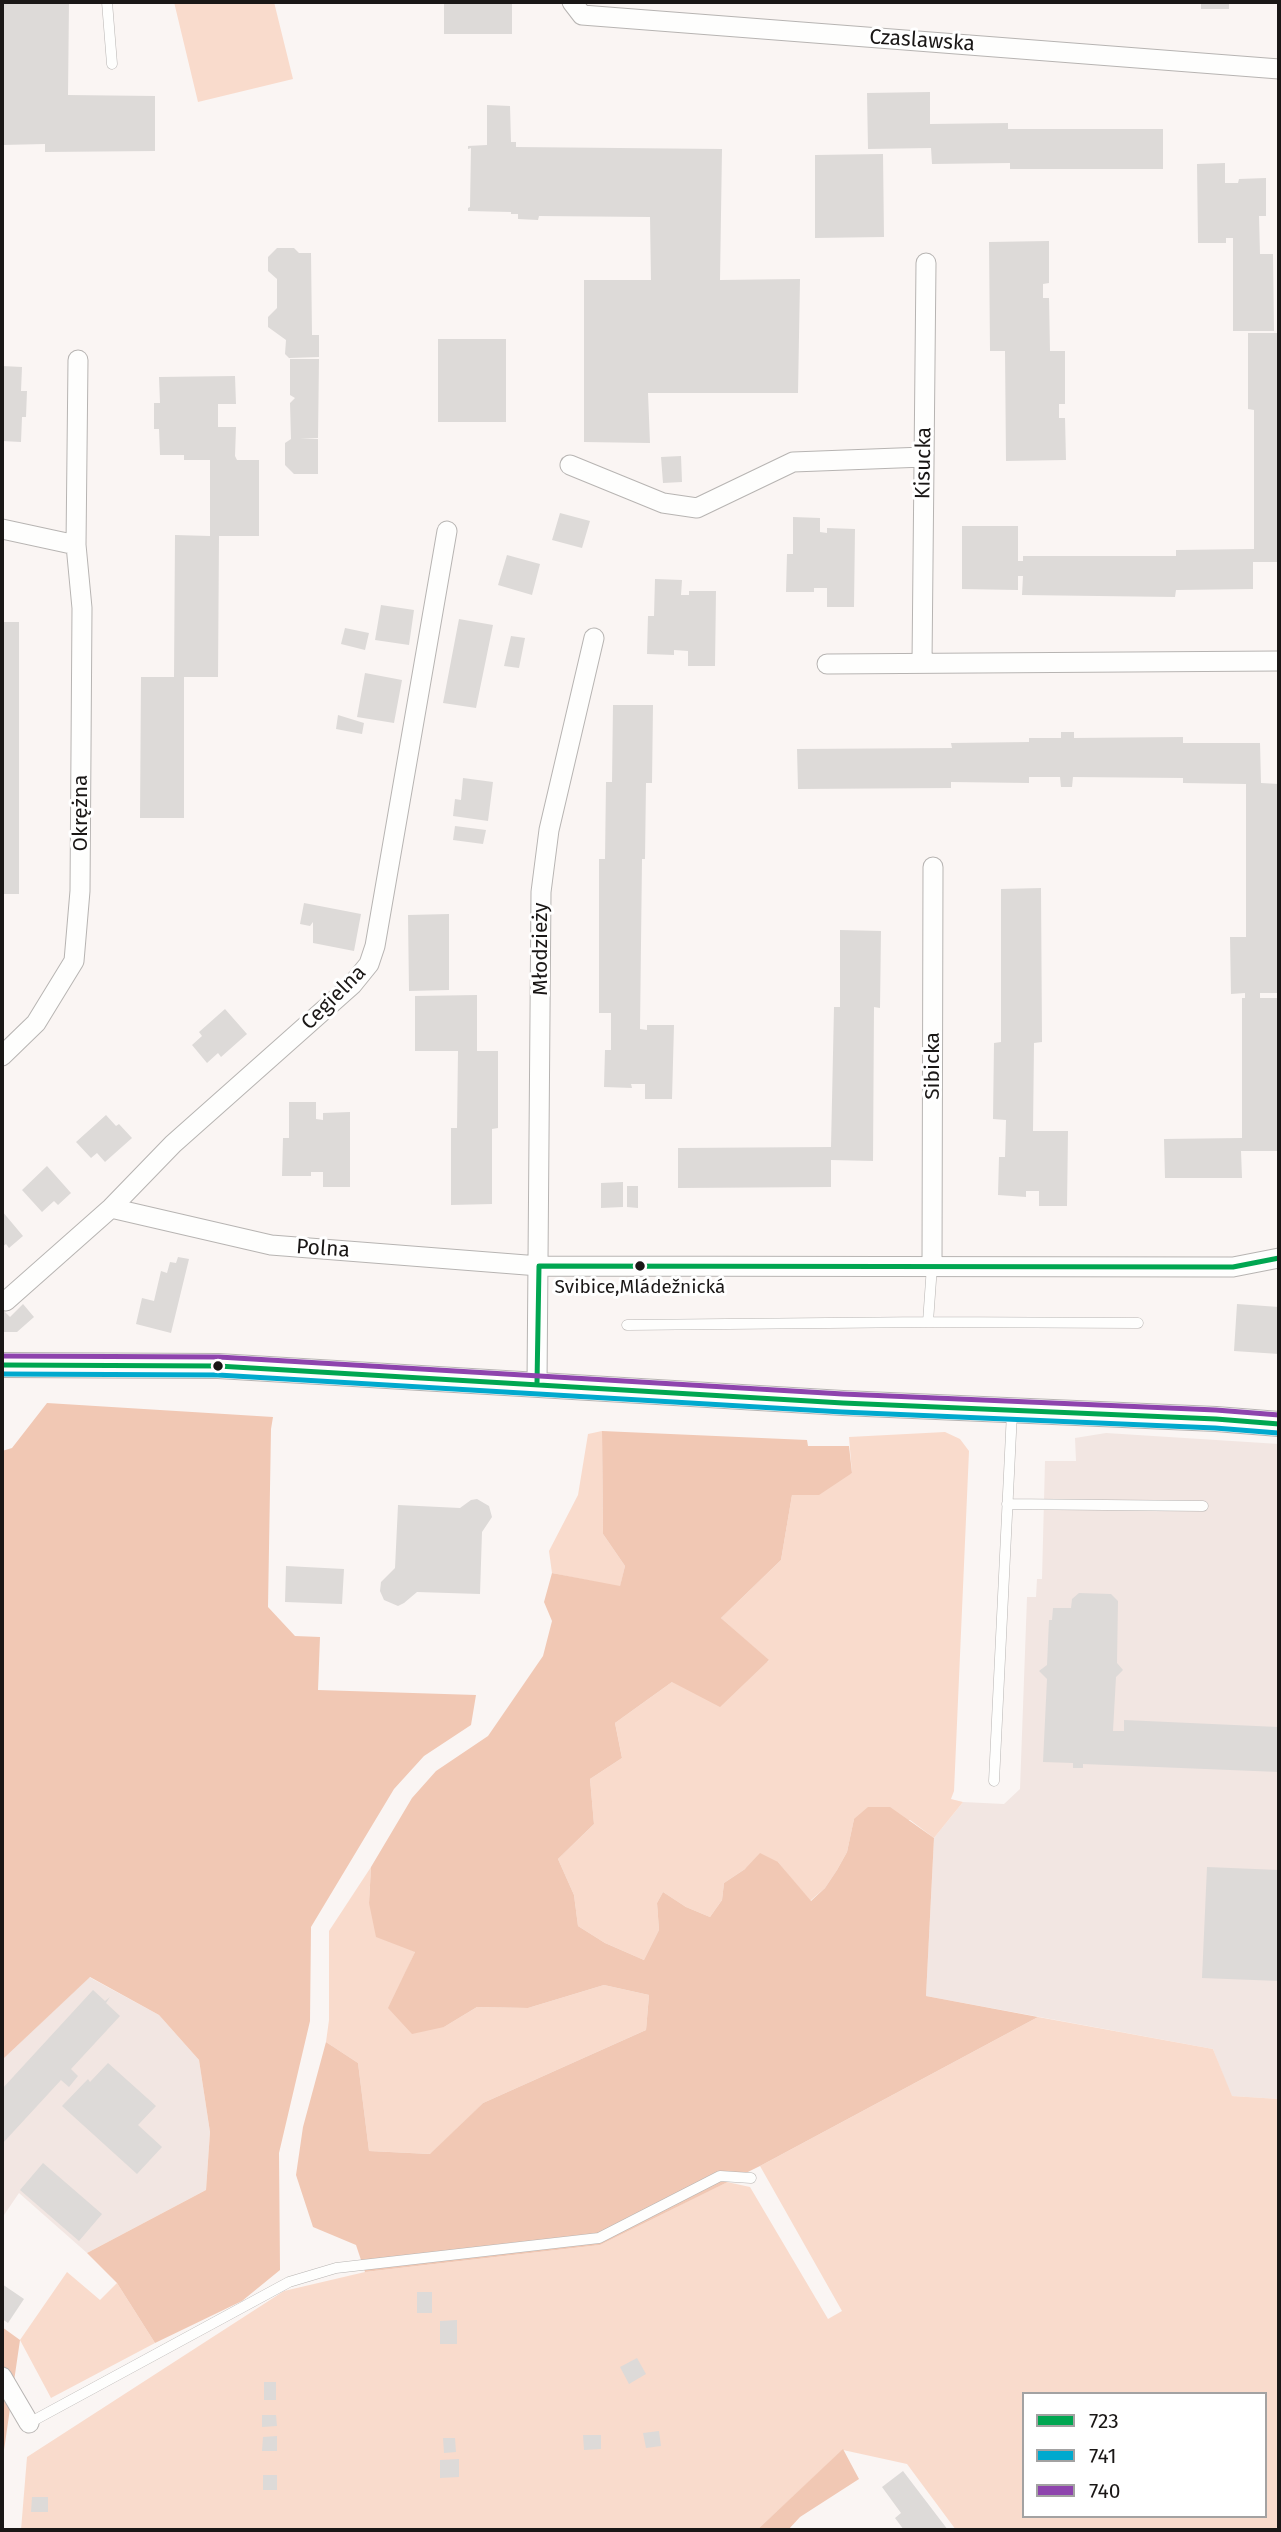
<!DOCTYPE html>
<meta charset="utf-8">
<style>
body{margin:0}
#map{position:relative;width:1281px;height:2532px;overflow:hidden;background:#faf5f3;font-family:"Fira Sans",sans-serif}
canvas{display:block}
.frame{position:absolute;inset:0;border:4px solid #1a1716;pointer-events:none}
.legend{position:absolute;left:1022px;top:2392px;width:245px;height:126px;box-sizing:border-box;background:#fff;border:2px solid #a3a2a2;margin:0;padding:9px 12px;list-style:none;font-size:21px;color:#1a1716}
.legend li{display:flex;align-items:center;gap:14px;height:35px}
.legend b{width:35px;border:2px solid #a3a2a2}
</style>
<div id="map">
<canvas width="1281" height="2532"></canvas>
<div class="frame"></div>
<ul class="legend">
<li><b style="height:9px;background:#00a651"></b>723</li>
<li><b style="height:9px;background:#00a9ce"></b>741</li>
<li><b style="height:9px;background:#8e44ad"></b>740</li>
</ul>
</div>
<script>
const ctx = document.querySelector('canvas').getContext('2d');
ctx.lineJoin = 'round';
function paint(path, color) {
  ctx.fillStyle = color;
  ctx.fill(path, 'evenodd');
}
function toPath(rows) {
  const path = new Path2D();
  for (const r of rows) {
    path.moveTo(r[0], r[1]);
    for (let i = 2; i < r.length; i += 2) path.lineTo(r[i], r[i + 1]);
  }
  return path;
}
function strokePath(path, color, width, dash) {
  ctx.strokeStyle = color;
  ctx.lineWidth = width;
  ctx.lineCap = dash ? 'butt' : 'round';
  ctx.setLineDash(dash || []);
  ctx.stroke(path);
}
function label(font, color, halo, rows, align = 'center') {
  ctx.font = font + ' "Fira Sans",sans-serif';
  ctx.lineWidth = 6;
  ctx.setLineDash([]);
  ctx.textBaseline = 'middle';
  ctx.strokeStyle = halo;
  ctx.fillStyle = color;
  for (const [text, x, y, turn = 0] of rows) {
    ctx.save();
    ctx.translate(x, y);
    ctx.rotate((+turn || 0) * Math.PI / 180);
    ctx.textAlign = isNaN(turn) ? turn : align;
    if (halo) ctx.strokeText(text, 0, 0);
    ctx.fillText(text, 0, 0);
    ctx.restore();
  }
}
paint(toPath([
 [1106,1433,1279,1444,1279,2099,1231,2096,1213,2049,926,1996,934,1838,963,1802,1004,1804,1020,1789,1027,1597,1036,1597,1037,1579,1042,1579,1045,1461,1076,1461,1075,1438],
 [89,1977,159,2015,199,2060,210,2132,206,2190,87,2253,19,2193,2,2218,2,2060]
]), '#f2e6e2');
paint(toPath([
 [174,2,274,2,293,79,198,102],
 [602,1431,603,1534,625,1566,620,1587,552,1573,549,1551,578,1495,588,1434],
 [945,1432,960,1439,969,1451,954,1791,951,1799,963,1802,934,1838,910,1820,854,1819,847,1852,837,1870,825,1888,810,1901,778,1862,745,1869,724,1883,722,1900,710,1917,686,1907,663,1892,657,1903,659,1930,644,1960,605,1943,578,1926,574,1895,558,1859,594,1824,590,1779,622,1758,615,1723,672,1682,769,1661,721,1618,781,1560,792,1495,852,1473,849,1437],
 [371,1867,369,1903,415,1952,406,1972,444,2027,477,2007,528,2008,604,1985,649,1995,646,2030,483,2103,431,2154,369,2151,358,2063,326,2042,329,2020,329,1931],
 [1038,2017,1213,2049,1232,2096,1279,2099,1279,2530,956,2530,907,2464,843,2450,757,2530,21,2530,27,2457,284,2291,365,2272,600,2245,727,2182,750,2187,828,2319,842,2311,760,2166],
 [1024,2394,1265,2394,1265,2516,1024,2516],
 [67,2272,100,2300,117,2283,155,2343,51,2398,20,2340]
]), '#f9dbcc');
paint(toPath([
 [47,1403,273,1417,271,1429,268,1607,295,1636,320,1637,318,1690,476,1695,471,1725,424,1756,394,1789,311,1927,310,2021,279,2153,280,2270,242,2301,155,2343,117,2283,87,2253,206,2190,210,2132,199,2060,159,2015,90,1977,2,2060,2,1451,12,1448],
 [602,1431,807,1440,808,1446,849,1446,852,1473,819,1495,792,1495,781,1560,721,1618,769,1660,720,1707,672,1682,615,1723,622,1758,590,1779,594,1824,558,1859,574,1895,578,1926,605,1943,644,1960,659,1930,657,1903,663,1892,686,1907,710,1917,722,1900,724,1883,745,1869,760,1853,778,1862,811,1901,825,1888,837,1870,847,1852,854,1819,868,1807,890,1807,934,1838,926,1996,1038,2017,760,2166,600,2245,365,2272,356,2245,313,2227,296,2175,303,2127,326,2042,358,2063,369,2151,430,2154,483,2103,646,2030,649,1995,604,1985,528,2008,477,2007,444,2027,412,2034,388,2008,415,1952,376,1937,369,1903,371,1867,412,1798,436,1771,488,1736,543,1656,552,1621,544,1602,552,1573,620,1586,625,1566,603,1534],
 [2,2327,20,2340,4,2450,2,2451],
 [843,2449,859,2479,800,2517,788,2530,757,2530]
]), '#f1c8b4');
paint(toPath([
 [2,2,69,2,68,95,155,96,155,151,45,152,45,144,2,145],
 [444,2,512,2,512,34,444,34],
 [1201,2,1229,2,1229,9,1201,9],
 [930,92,930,124,1008,123,1008,129,1163,129,1163,169,1010,169,1010,163,932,164,931,148,868,149,867,93],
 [487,105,510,106,511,142,516,142,516,147,722,149,720,280,800,279,798,393,648,393,650,443,584,442,584,280,651,280,650,217,539,216,538,220,518,219,518,214,511,214,511,212,468,211,468,208,470,207,471,148,468,149,468,146,487,145],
 [883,154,884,237,815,238,815,155],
 [1225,163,1225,183,1238,183,1239,179,1266,178,1266,216,1259,216,1260,254,1273,254,1274,331,1233,331,1233,238,1226,238,1226,243,1198,243,1197,164],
 [1049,241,1049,283,1043,284,1043,298,1049,298,1050,351,1065,351,1065,404,1059,404,1059,418,1065,418,1066,460,1006,461,1005,351,990,351,989,242],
 [277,248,294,248,299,253,311,253,312,335,319,335,319,357,289,358,285,354,286,340,268,327,268,317,277,308,277,279,268,271,268,257],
 [1248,333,1279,333,1279,562,1253,562,1253,589,1176,590,1175,597,1022,595,1023,576,1018,576,1018,590,962,589,962,526,1018,526,1018,561,1023,561,1023,556,1176,556,1176,550,1254,549,1254,410,1248,409],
 [438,339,506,339,506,422,438,422],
 [290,359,319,359,318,438,300,438,318,439,318,474,294,474,285,465,285,443,291,439,290,403,295,398,290,395],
 [2,366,22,367,21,391,27,391,26,417,22,417,21,442,2,441],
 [235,376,236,404,218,404,218,427,236,427,235,456,237,460,259,460,259,536,219,536,218,677,184,677,184,818,140,818,141,677,174,677,175,535,210,536,210,460,184,460,184,455,160,455,159,429,154,429,154,403,160,403,159,377],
 [681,456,682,482,663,483,661,457],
 [560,513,590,521,582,548,552,540],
 [793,517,820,518,820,532,827,533,827,528,855,529,854,607,827,607,827,588,814,588,814,592,786,592,787,554,793,554],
 [507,555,540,564,532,595,498,585],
 [655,579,682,580,681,595,689,595,689,591,716,591,715,666,688,666,688,651,674,650,674,655,647,654,648,616,654,616],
 [381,605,414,610,409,645,375,640],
 [459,619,493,625,476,708,443,703],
 [2,622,19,622,19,894,2,894],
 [345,628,369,633,365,650,341,644],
 [511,636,525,638,519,668,504,666],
 [365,673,402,680,394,723,357,717],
 [613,705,653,705,652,783,646,783,645,859,642,859,640,1029,647,1030,647,1025,674,1025,672,1099,645,1099,645,1084,631,1084,632,1088,604,1087,605,1050,611,1050,611,1013,599,1013,599,859,605,859,606,782,612,782],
 [338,715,364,723,362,734,336,729],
 [1061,732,1074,732,1074,738,1183,737,1183,743,1260,743,1261,783,1279,784,1279,993,1260,993,1260,998,1279,998,1279,1151,1241,1151,1242,1178,1165,1178,1164,1139,1242,1138,1242,998,1245,998,1245,993,1231,994,1230,937,1246,937,1246,784,1183,783,1183,778,1073,777,1072,787,1061,787,1060,777,1029,777,1029,783,951,782,951,788,798,789,797,749,952,748,951,743,1029,742,1029,738,1061,738],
 [463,778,493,782,488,821,453,816,455,799,461,800],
 [455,826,486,830,483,844,453,840],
 [1041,888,1042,1042,1034,1043,1033,1131,1068,1131,1067,1206,1039,1206,1039,1191,1026,1191,1026,1197,998,1195,999,1157,1005,1157,1006,1120,993,1119,994,1043,1001,1042,1001,889],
 [304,903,361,914,354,951,313,943,313,922,310,926,300,924],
 [449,914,449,990,409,991,408,915],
 [840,930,881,931,880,1008,874,1007,873,1161,831,1160,831,1187,678,1188,678,1148,831,1147,834,1007,840,1007],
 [477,995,477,1051,498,1051,498,1128,492,1129,492,1204,451,1205,451,1128,457,1128,458,1051,415,1051,415,996],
 [225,1009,247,1034,221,1057,218,1053,207,1063,192,1045,202,1036,199,1032],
 [289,1102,316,1102,316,1119,323,1120,323,1113,350,1112,350,1187,323,1187,323,1172,311,1172,311,1176,282,1176,283,1138,289,1138],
 [106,1115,116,1126,119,1124,132,1138,105,1162,97,1153,91,1158,76,1142],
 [47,1166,71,1193,58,1205,54,1201,42,1212,22,1190],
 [623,1182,623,1207,601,1208,601,1183],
 [627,1186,638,1186,638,1208,627,1207],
 [2,1211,23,1236,9,1248,6,1244,2,1247],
 [178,1257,189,1259,171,1333,136,1324,142,1298,154,1301,161,1271,167,1273,170,1262,176,1263],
 [23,1304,34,1317,17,1332,2,1332,2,1309,10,1317],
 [1237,1304,1279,1307,1279,1354,1234,1351],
 [477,1499,489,1506,492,1517,482,1532,480,1594,417,1592,404,1603,398,1606,384,1600,380,1591,381,1582,395,1568,398,1505,460,1508,471,1500],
 [286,1566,344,1569,342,1604,285,1602],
 [1079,1593,1111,1594,1118,1601,1117,1663,1123,1670,1116,1677,1113,1731,1124,1731,1124,1720,1278,1727,1279,1772,1083,1764,1083,1768,1073,1768,1073,1763,1043,1762,1047,1679,1039,1671,1047,1665,1049,1620,1052,1620,1053,1608,1071,1608,1072,1599],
 [1207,1867,1279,1870,1279,1981,1202,1978],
 [93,1990,105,2001,110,1997,106,2003,120,2016,71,2069,78,2076,69,2087,61,2080,2,2144,2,2089],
 [108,2063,156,2106,138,2125,162,2147,137,2174,62,2106,88,2079,90,2082],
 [43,2163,102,2214,79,2241,20,2190],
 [2,2284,24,2299,8,2323,2,2319],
 [417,2292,432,2292,432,2313,417,2313],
 [457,2320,457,2344,440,2344,440,2321],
 [637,2358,646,2374,629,2384,620,2367],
 [264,2382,276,2382,276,2400,264,2400],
 [262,2415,276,2415,277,2426,262,2427],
 [659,2431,661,2446,646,2448,643,2433],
 [583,2435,601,2435,601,2449,584,2450],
 [277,2436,277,2451,262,2451,263,2437],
 [443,2438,455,2438,456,2452,444,2453],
 [459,2459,459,2477,440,2478,440,2460],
 [903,2471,948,2530,904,2530,895,2518,901,2513,882,2487],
 [263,2475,277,2475,277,2490,263,2490],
 [32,2497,48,2497,48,2512,31,2512]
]), '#dddad8');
const service = toPath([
 [107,2,112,64],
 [928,1322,932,1266],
 [627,1325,928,1322,1138,1323],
 [1007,1504,1203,1506],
 [994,1781,1012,1412],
 [29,2423,289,2282,336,2268,599,2238,720,2176,751,2178]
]);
const minor = toPath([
 [572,2,582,15,1279,69],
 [570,465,663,503,697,508,793,462,924,457],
 [2,529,76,545],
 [922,663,926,263],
 [827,664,1279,661],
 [2,1056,36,1023,74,961,80,891,82,608,76,545,78,360],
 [111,1208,271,1245,539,1266,1233,1267,1279,1258],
 [932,1266,933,867],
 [6,1301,111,1208,173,1144,352,985,369,964,375,946,447,531],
 [537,1383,541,892,549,830,594,638],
 [2,2377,29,2423]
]);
const tertiary = toPath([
 [2,1365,218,1366,843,1403,1216,1419,1279,1424]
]);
strokePath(service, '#b7b4b2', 11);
strokePath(minor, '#b7b4b2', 21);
strokePath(tertiary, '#b7b4b2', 26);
strokePath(service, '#fefefd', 10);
strokePath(minor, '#fefefd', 19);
strokePath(tertiary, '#fefefd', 24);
strokePath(toPath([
 [2,1365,218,1366,843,1403,1216,1419,1279,1424],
 [537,1383,539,1266,1233,1267,1279,1258]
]), '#00a651', 5);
strokePath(toPath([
 [2,1374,218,1375,842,1412,1215,1428,1278,1433]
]), '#00a9ce', 5);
strokePath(toPath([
 [2,1356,219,1357,843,1394,1216,1410,1279,1415]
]), '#8e44ad', 5);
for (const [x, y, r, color] of [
 [640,1266,6,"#1a1716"],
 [218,1366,6,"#1a1716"]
]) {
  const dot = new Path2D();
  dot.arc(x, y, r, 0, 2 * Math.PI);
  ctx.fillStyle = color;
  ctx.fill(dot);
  strokePath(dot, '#fff', 2.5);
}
label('19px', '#1a1716', '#fff', [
 ["Svibice,Mládežnická",640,1288]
]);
label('21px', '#1a1716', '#fff', [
 ["Czaslawska",922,41,4],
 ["Kisucka",924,463,-89],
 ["Okrężna",81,813,-90],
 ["Młodzieży",541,949,-90],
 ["Cegielna",334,998,-45],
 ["Sibicka",933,1066,-90],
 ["Polna",323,1249,4]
]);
</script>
